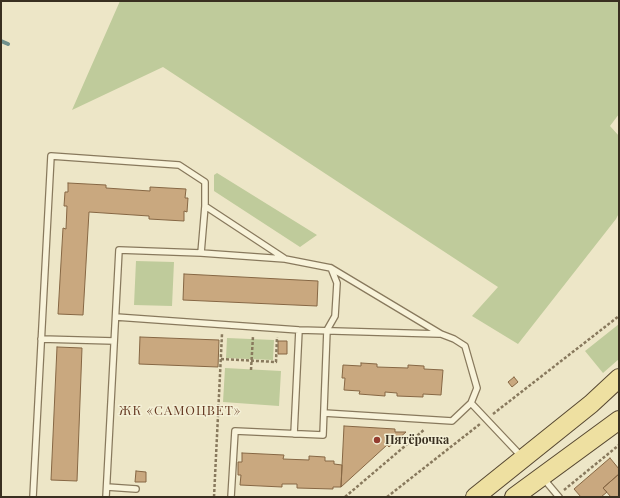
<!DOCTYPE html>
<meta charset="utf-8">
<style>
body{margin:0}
#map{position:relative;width:620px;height:498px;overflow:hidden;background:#ede6c7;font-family:"Playfair Display",serif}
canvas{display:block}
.frame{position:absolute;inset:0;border:2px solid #392f20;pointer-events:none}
</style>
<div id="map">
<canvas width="620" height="498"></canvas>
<div class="frame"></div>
</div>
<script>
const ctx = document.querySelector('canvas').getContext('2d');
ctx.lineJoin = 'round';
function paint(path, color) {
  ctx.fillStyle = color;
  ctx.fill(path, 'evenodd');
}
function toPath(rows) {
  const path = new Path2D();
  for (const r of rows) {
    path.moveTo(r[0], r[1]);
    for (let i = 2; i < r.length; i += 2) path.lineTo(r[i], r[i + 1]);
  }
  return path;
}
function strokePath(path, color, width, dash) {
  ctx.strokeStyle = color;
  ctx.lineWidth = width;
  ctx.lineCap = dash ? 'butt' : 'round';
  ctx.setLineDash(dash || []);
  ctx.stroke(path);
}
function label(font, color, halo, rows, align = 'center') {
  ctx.font = font + ' "Playfair Display",serif';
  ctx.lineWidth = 3;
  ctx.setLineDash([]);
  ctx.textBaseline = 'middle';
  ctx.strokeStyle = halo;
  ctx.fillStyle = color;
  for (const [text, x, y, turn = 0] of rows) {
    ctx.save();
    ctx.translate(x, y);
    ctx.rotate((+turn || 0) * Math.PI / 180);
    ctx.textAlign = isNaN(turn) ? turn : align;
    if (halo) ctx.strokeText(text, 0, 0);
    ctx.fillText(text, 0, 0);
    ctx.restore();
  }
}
paint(toPath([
 [120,1,619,1,619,114,610,126,619,136,619,213,616,219,518,344,472,316,498,287,163,67,72,110],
 [217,173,317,235,300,247,214,191,214,175],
 [136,261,174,262,172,306,134,305],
 [619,324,619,359,603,373,585,351],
 [227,338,274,340,273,360,226,358],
 [225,368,281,371,279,406,223,402]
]), '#bfcb9b');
strokePath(toPath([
 [1,41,8,44]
]), '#6f8f8b', 4);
const building = toPath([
 [68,183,106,185,106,188,150,191,150,187,186,189,185,198,188,198,187,212,184,211,184,221,149,219,149,216,89,212,83,315,58,314,63,228,66,229,67,206,64,206,65,192,68,192,68,183],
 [184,274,318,281,317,306,183,300,184,274],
 [140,337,219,340,218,367,139,364,140,337],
 [278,341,287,341,287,354,278,354,278,341],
 [57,347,82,348,77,481,51,480,57,347],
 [361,363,377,364,377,367,408,368,408,365,424,366,424,369,443,370,441,395,423,394,423,397,397,396,397,393,385,392,385,396,359,394,360,391,344,390,345,378,342,378,343,365,361,366,361,363],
 [514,377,518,382,512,387,508,382,514,377],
 [344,426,395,429,395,432,406,432,389,447,387,445,341,487,344,426],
 [242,453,284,455,283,459,309,460,309,456,325,457,325,461,334,461,334,464,342,465,341,487,333,487,333,489,297,488,297,484,282,484,282,487,240,485,241,475,238,475,238,462,242,462,242,453],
 [610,458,619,469,619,474,603,488,607,492,601,497,581,497,574,489,610,458],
 [136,471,146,472,146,482,135,482,136,471],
 [619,474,619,497,611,497,603,488,619,474]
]);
paint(building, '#c9a87f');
strokePath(building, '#866744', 1);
const lane = toPath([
 [201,253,205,206],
 [116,317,299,330,439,334],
 [41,339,114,341],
 [324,413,452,421,471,403],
 [294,434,299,330],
 [543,478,559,497],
 [107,487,136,489],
 [33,497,51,156,179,165,205,182,205,206,284,258],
 [106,497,119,250,201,253,285,259,331,268,441,334,454,339,465,346,477,388,471,403,522,457],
 [231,497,235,431,323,435,327,330,335,316,337,283,331,268]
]);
const primary = toPath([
 [475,497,591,404,619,378],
 [514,497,619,420]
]);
strokePath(lane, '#88795d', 8);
strokePath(primary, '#564731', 20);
strokePath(toPath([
 [221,359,276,362,277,337],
 [251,370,253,336],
 [493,414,619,316],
 [564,490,619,445],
 [214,497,222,334],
 [345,497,425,429],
 [387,497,480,424]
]), '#88795d', 2.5, [3, 2]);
strokePath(lane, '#f8f3da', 5.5);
strokePath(primary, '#eee0a1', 18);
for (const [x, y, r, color] of [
 [377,440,4,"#943c2f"]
]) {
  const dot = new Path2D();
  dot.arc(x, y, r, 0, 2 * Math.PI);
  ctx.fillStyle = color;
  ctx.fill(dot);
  strokePath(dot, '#f4f0d6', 1.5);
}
label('bold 12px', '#392f20', '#f4f0d6', [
 ["Пятёрочка",385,440]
], 'left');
ctx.letterSpacing = '1px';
label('13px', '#643821', '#f4f0d6', [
 ["ЖК «САМОЦВЕТ»",180,411]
]);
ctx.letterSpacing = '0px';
</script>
